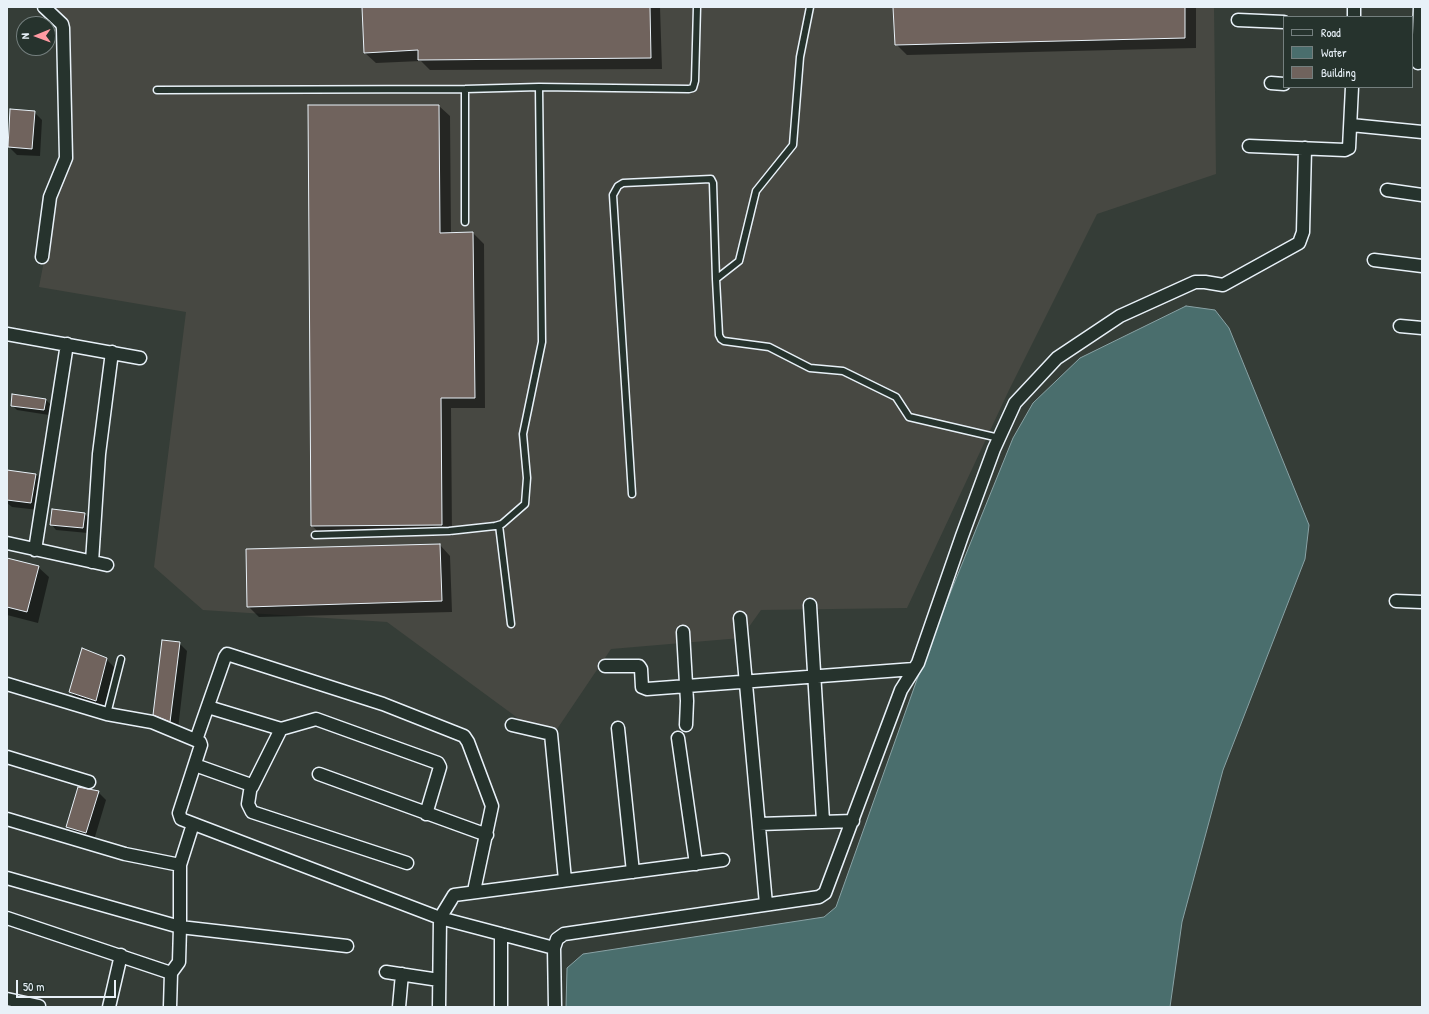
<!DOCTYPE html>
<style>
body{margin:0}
#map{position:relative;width:1429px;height:1014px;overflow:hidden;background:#353d37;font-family:"Patrick Hand",sans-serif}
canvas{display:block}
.frame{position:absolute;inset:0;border:8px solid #e8f1f8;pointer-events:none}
.legend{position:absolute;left:1283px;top:16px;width:130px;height:72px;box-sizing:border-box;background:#26332d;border:1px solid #747f7e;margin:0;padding:5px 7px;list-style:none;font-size:12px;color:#e8f1f8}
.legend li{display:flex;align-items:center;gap:8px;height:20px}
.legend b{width:20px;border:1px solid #747f7e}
.north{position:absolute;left:16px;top:16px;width:40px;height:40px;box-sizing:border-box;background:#26332d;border:1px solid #747f7e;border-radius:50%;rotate:269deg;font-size:11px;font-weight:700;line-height:16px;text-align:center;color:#e8f1f8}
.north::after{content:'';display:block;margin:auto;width:14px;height:18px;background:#ff9aa2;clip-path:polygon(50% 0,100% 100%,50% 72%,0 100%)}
.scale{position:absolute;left:16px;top:980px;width:100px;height:18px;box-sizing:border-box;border:2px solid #e8f1f8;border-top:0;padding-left:5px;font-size:12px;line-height:14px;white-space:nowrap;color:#e8f1f8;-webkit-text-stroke:3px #26332d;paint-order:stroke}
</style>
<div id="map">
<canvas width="1429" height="1014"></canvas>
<div class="frame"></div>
<ul class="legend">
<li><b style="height:5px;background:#26332d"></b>Road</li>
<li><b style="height:11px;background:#4a6e6d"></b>Water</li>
<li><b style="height:11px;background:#70635d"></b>Building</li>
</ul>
<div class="north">N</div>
<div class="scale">50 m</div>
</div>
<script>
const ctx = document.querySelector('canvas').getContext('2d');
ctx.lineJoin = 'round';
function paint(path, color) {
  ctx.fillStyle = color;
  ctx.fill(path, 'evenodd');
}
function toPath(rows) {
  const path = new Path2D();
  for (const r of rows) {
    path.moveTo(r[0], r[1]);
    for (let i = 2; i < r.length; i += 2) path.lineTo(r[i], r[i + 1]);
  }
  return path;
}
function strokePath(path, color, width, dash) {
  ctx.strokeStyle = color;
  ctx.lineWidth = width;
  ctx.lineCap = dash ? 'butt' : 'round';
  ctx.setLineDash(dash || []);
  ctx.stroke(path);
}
paint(toPath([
 [43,7,1214,7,1216,174,1097,214,1009,390,907,608,761,610,741,638,611,649,549,741,387,622,203,610,154,567,186,312,39,287,68,135,63,40]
]), '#474842');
const water = toPath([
 [1186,306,1215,310,1229,328,1309,525,1305,559,1223,770,1182,922,1170,1007,566,1007,567,968,583,954,824,917,836,907,930,643,1013,438,1033,403,1080,358,1186,306]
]);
paint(water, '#4a6e6d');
strokePath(water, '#89a2a5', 1);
paint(toPath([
 [363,7,660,7,662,69,430,70,421,61,376,63,365,53],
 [894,7,1196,7,1196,48,907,55,896,44],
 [309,106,439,106,450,116,451,234,473,233,484,244,485,408,451,408,452,536,323,536,312,526],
 [34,112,42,120,40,156,17,155,9,147],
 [46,400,51,405,49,415,17,410,12,405],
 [7,471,36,474,44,483,39,510,12,507,7,503],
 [85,514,90,519,88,533,56,530,51,524],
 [440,545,450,556,452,612,259,617,248,606],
 [7,559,38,567,49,577,38,623,7,615],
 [179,643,187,651,178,729,162,722,154,714],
 [106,659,114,667,104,709,78,700,70,692],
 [98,792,106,800,94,840,75,835,67,827]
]), '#0007');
const building = toPath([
 [362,7,650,7,651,58,418,60,418,50,364,53,362,7],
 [893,7,1185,7,1185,38,895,45,893,7],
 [308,105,439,105,440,233,473,232,475,398,441,398,442,525,311,526,308,105],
 [10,109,35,111,32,149,8,147,10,109],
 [12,394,46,399,44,410,11,406,12,394],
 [7,470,36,474,31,503,7,500,7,470],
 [52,509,85,513,83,528,50,525,52,509],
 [440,544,442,601,247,607,246,549,440,544],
 [7,558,39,566,27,612,7,607,7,558],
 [162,640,180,642,170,722,153,715,162,640],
 [82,648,107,658,96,701,69,692,82,648],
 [78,787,99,791,86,833,66,827,78,787]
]);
paint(building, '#70635d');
strokePath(building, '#e8f1f8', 1);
const service = toPath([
 [810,7,800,57,793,145,756,191,739,261,716,279,719,335,721,339,724,341,769,347,810,368,843,371,896,397,909,417,999,438],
 [465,89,465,222],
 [157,90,465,89,539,87,689,89,693,88,695,81,697,7],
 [632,494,613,195,618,186,623,183,711,179,713,183,716,279],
 [499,525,511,624],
 [315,535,449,531,495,526,502,524,525,504,527,478,523,434,542,342,539,87],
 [107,714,121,659]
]);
const minor = toPath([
 [1354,17,1354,7],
 [1238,20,1284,22],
 [1418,63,1420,7],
 [1271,83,1284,84],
 [1351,125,1422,132],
 [1249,146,1345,150,1349,148,1352,87],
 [1387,190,1422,195],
 [42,257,50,197,66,158,63,28,62,24,44,7],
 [1374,260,1422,266],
 [1400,326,1422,328],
 [7,334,140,358],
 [7,543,107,565],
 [35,550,67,344],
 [92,562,99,454,112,352],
 [1396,601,1422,602],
 [810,605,823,821],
 [740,618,766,904],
 [683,632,687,701,686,725],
 [605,666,639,666,641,669,642,687,647,689,914,669],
 [7,684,107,714,152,722,200,742,201,745,179,813,181,819,440,918,554,948],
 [208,707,281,729,316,719,438,763,440,767,426,814],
 [512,725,551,734,565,880],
 [618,728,633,872],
 [678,738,696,864],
 [196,740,225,657,227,654,383,704,464,736,468,742,492,806,474,891],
 [7,757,89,782],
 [195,765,251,785,248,804,252,812,407,863],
 [319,774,487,835],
 [252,787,281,729],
 [7,819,125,854,180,865],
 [759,824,853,821],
 [7,878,180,927,347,946],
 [7,918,171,973,179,962,180,927,180,865,193,824],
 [386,972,439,980],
 [7,999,39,1006],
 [109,1007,121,955],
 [170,1007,171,973],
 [399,1007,402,974],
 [439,1007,440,918,454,895,723,860],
 [501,1007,501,934],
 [555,1007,554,948,557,939,564,934,819,897,825,893,901,690,918,663,962,536,994,449,1015,403,1057,358,1120,316,1195,282,1205,282,1223,285,1299,243,1303,232,1305,148]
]);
strokePath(service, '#e8f1f8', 9);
strokePath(minor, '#e8f1f8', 15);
strokePath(service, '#26332d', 6);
strokePath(minor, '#26332d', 12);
</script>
